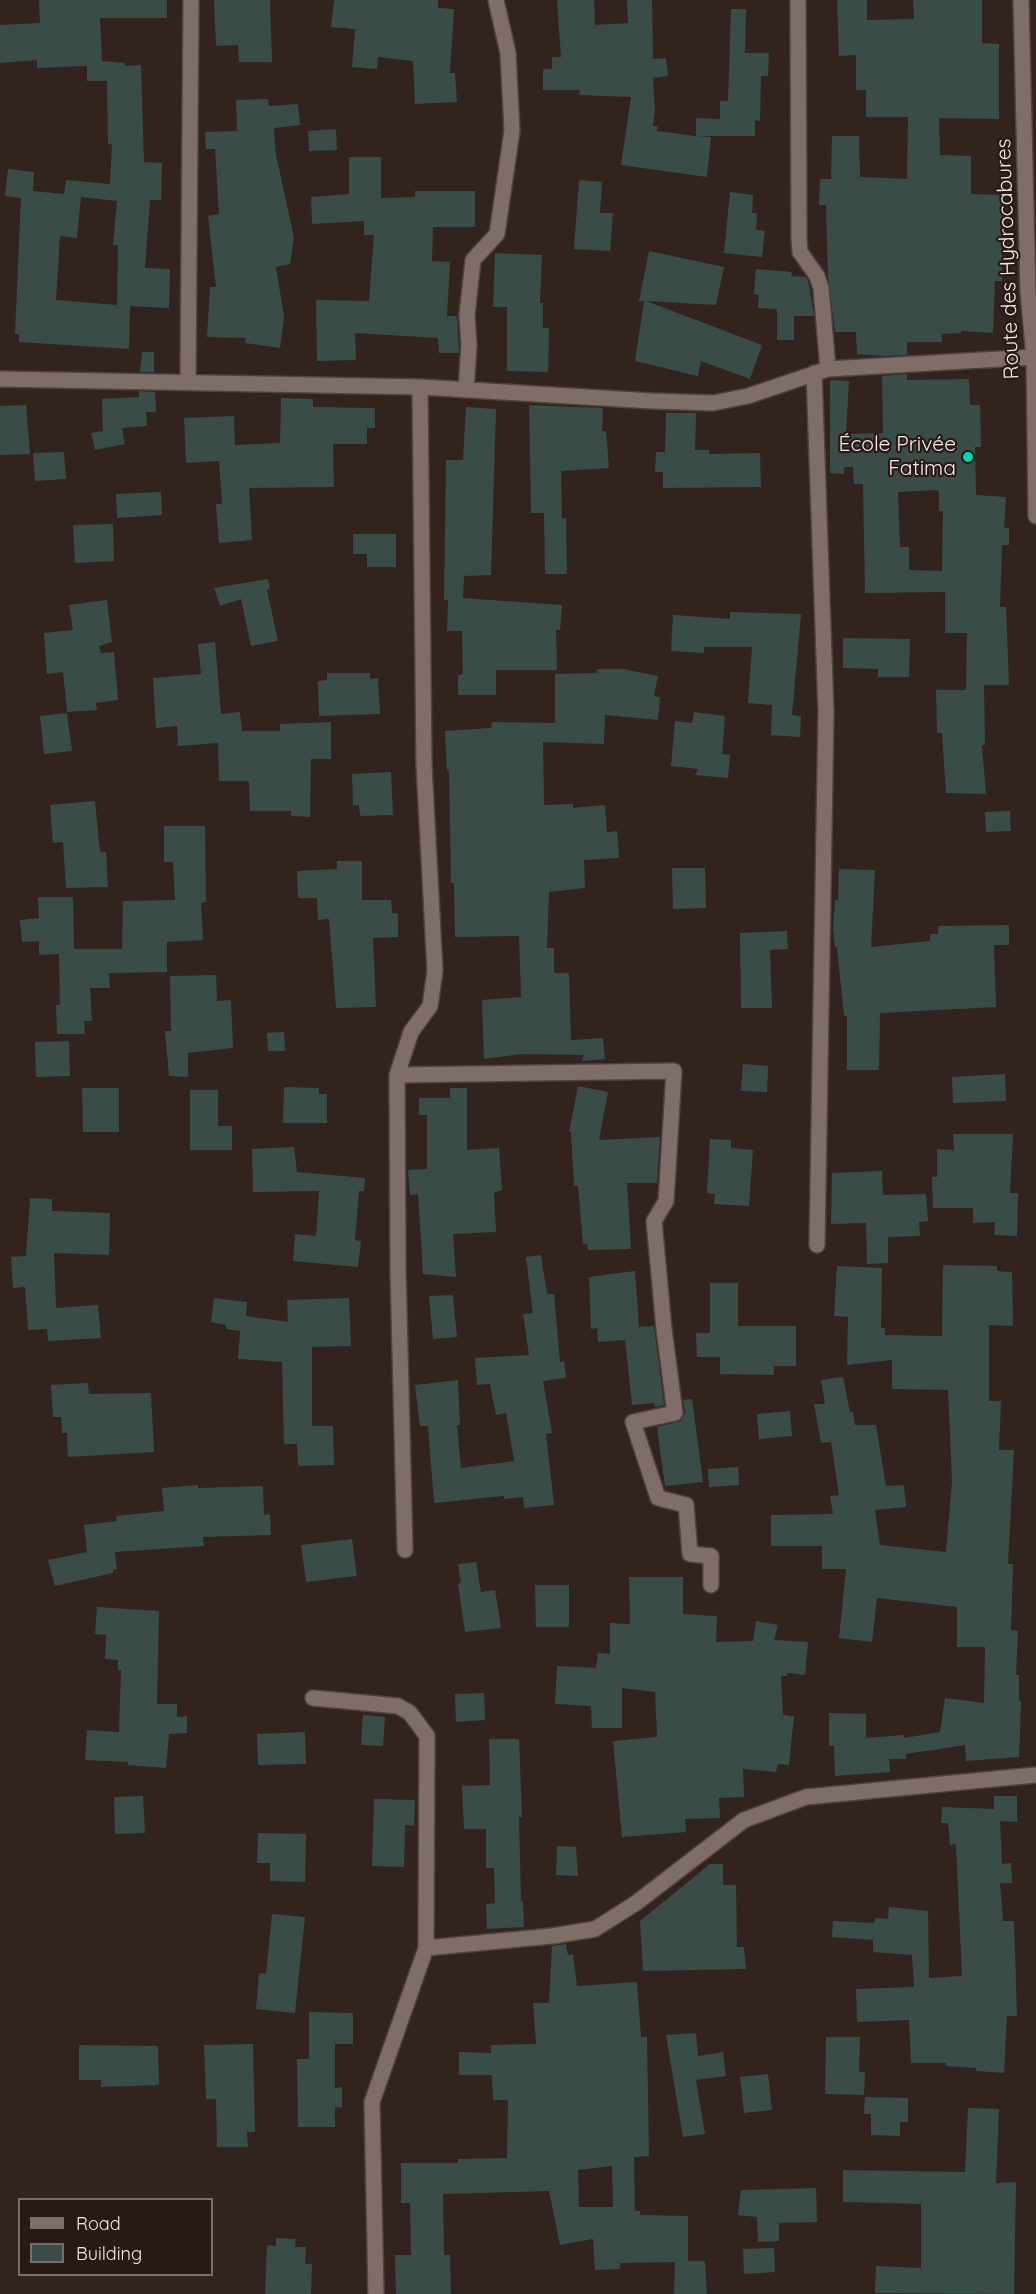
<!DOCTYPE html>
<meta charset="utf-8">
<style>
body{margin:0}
#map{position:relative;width:1036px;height:2294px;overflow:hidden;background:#32231f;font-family:Quicksand,sans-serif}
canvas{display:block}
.legend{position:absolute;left:18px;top:2198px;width:195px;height:78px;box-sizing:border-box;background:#281916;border:2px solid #7a6d6a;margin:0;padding:8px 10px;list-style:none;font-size:18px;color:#f5eae8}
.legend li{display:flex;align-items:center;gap:12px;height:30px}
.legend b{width:30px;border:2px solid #7a6d6a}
</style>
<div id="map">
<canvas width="1036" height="2294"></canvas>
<ul class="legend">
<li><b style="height:8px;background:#7f6d69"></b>Road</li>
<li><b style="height:16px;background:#3a4c47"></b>Building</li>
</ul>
</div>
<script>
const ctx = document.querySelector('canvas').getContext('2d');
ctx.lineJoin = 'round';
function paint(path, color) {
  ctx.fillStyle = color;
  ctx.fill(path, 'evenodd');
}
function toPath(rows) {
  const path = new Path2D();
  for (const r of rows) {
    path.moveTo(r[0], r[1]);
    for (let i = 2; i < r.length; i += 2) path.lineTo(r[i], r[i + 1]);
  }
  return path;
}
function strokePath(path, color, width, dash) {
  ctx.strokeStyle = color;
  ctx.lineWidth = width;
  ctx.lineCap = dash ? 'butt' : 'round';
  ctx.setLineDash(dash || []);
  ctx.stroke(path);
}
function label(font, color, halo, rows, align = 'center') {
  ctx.font = font + ' Quicksand,sans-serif';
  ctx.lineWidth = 4.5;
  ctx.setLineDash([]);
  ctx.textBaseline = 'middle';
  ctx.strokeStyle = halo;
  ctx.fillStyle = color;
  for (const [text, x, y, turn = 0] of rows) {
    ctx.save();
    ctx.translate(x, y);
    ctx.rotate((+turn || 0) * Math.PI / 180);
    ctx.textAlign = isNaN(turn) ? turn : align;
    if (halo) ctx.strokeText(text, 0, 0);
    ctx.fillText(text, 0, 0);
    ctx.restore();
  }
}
paint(toPath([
 [39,0,167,0,167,18,100,18,102,61,125,63,125,66,141,65,144,162,162,163,161,200,150,200,145,268,170,269,169,308,130,306,129,349,19,342,19,334,15,334,21,198,5,196,8,169,34,172,33,191,64,194,66,180,110,184,112,144,108,144,107,81,87,81,87,66,37,68,37,60,0,63,0,25,40,23],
 [81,197,117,201,113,245,118,245,117,305,56,300,60,236,77,238],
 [214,0,270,0,272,62,239,62,238,45,216,46],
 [334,0,438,0,438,8,454,9,450,73,455,73,457,102,415,104,413,61,378,57,377,69,352,67,355,29,331,27],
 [557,0,594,0,595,25,628,23,627,0,652,0,653,59,666,58,668,76,653,78,655,111,653,126,658,126,657,131,696,136,696,118,720,119,720,101,728,101,731,9,746,9,745,53,769,53,768,76,761,76,760,121,755,120,755,136,697,136,711,137,707,177,621,165,631,97,579,95,580,90,543,90,543,69,552,69,552,57,561,57],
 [837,0,867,0,867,20,914,19,913,0,982,0,982,43,999,44,999,119,939,118,940,155,971,156,971,194,1003,195,1002,281,995,281,993,333,961,331,961,333,942,334,942,342,907,342,907,355,882,356,857,354,856,332,835,332,828,277,826,205,819,205,820,179,831,179,832,136,859,136,860,177,907,179,908,117,866,117,866,90,856,90,856,55,839,56],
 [268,99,269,106,298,104,300,125,274,128,276,155,294,237,290,264,276,267,284,317,280,348,245,343,246,338,207,337,210,287,216,287,208,216,219,214,215,149,206,149,205,132,237,131,236,100],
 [336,129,337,150,309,151,308,131],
 [349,157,381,157,381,198,415,197,415,191,475,191,475,227,433,227,432,261,450,262,447,316,457,316,459,353,439,353,438,338,355,333,356,360,317,361,316,300,369,301,374,235,364,235,364,221,312,224,311,197,349,194],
 [579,180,602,182,600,213,613,213,610,251,574,249],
 [730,192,753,195,752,213,757,213,756,230,765,231,762,257,724,253],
 [649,251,724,267,716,305,646,301,762,345,750,379,701,361,698,376,635,361,644,301,639,301],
 [495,253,542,255,540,303,543,303,543,328,549,328,548,372,507,371,507,307,493,307],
 [756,269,792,272,791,276,806,277,808,280,814,316,794,316,794,340,777,340,777,309,758,308,759,295,754,294],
 [142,352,154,352,154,372,140,372],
 [907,374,907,380,969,379,970,405,980,405,981,447,975,447,976,495,1006,497,1004,528,1009,528,1009,545,1002,545,1000,607,1006,607,1009,685,984,685,985,745,982,745,986,794,946,793,942,733,937,733,936,690,966,690,967,633,945,633,945,592,865,593,863,484,854,484,853,467,844,467,844,474,830,473,830,380,849,381,846,434,883,433,882,376],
 [936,490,939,491,939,511,943,511,942,571,909,570,909,547,900,547,898,492],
 [139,391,155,392,156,412,146,412,147,426,122,428,125,444,95,450,91,433,103,431,102,399,139,397],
 [281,398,313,399,313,407,375,408,375,428,367,428,367,444,333,444,334,487,249,488,252,540,219,543,216,504,222,504,219,461,186,463,184,418,234,416,235,445,280,443],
 [26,405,30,454,0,455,0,406],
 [529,405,603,408,602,431,606,431,609,468,561,471,562,518,566,518,567,574,545,574,544,513,531,513],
 [466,407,496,409,491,575,464,576,463,598,562,605,560,630,556,630,557,670,496,670,496,695,458,695,458,675,463,674,462,631,447,631,448,600,444,600,446,460,463,460],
 [666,413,696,413,695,450,709,450,709,454,760,453,761,487,663,488,663,472,655,472,656,452,665,452],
 [64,452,66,479,35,481,33,453],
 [161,492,162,515,117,518,116,494],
 [113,524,114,561,75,563,73,525],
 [353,534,396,534,396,567,367,567,367,554,353,554],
 [268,579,270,589,267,590,278,641,251,646,241,599,220,606,214,588],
 [107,600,112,642,99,646,101,653,114,652,118,700,96,703,97,710,67,712,63,672,47,674,44,633,73,630,69,605],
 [730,612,801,614,792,715,801,716,800,737,771,735,772,705,748,703,752,647,704,647,704,653,671,651,673,615,730,619],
 [843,638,910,639,909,677,878,677,878,669,843,668],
 [215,642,221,714,240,712,242,731,280,731,280,724,331,722,331,759,311,759,310,817,291,816,291,811,250,811,249,781,219,781,218,743,178,746,177,726,156,728,153,678,201,674,198,644],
 [597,669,623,669,658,676,654,696,660,697,658,720,605,715,604,744,543,742,544,805,573,804,573,808,605,805,607,832,617,831,619,858,584,860,585,888,549,892,547,948,554,948,554,973,569,973,571,1040,603,1038,605,1059,582,1061,584,1055,522,1054,484,1059,482,1000,521,997,519,936,455,937,454,883,451,883,449,771,447,771,445,731,491,728,492,722,555,723,555,674,597,673],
 [327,673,370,673,370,679,378,678,380,714,319,716,318,681,327,680],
 [694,712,725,716,722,754,730,755,728,778,695,775,698,769,671,766,675,721,692,723],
 [67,713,72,751,44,754,40,716],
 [391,772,393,815,360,816,359,805,353,806,352,774],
 [95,801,100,852,106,852,108,887,66,888,63,842,53,843,50,805],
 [1010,811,1011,831,986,832,985,812],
 [164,826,205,826,206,902,201,903,203,940,167,942,167,972,109,973,110,988,90,988,92,1021,84,1021,85,1034,57,1034,56,1005,60,1005,59,954,39,955,39,941,22,942,20,920,39,918,38,897,73,897,74,949,122,949,123,901,175,900,173,862,164,862],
 [337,861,362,861,362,900,391,900,392,913,398,914,398,937,373,938,376,1007,336,1008,329,919,318,920,317,898,298,898,297,871,337,869],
 [672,868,705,868,706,908,673,909],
 [839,869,875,870,871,947,930,941,930,934,938,934,938,926,1009,925,1009,945,994,945,996,1007,880,1013,879,1070,847,1070,847,1016,844,1016,837,947,835,947,833,929,835,900,838,900],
 [787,931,788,949,770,950,772,1008,741,1008,740,933],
 [216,975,217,1001,231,1000,233,1048,188,1053,188,1077,169,1076,165,1031,171,1031,170,976],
 [284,1032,285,1051,268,1051,267,1033],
 [69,1041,70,1076,36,1077,35,1042],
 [743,1064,768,1066,767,1092,741,1091],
 [1005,1074,1006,1101,953,1103,952,1077],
 [578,1086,608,1092,599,1140,660,1137,657,1183,627,1183,631,1249,588,1250,587,1244,583,1244,578,1186,574,1186,571,1132,569,1132],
 [284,1087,319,1088,319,1094,327,1094,327,1123,283,1123],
 [82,1088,119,1088,119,1132,83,1132],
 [450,1088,467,1088,467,1150,499,1148,502,1190,494,1193,496,1232,453,1234,456,1277,423,1274,418,1194,410,1195,408,1170,427,1169,427,1115,419,1115,419,1098,450,1098],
 [190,1090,218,1090,218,1126,232,1126,232,1150,190,1150],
 [953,1134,1013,1134,1010,1193,1018,1193,1017,1236,994,1235,995,1222,973,1223,973,1208,933,1208,932,1177,937,1177,937,1149,954,1150],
 [710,1139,731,1140,731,1148,753,1150,749,1206,714,1204,715,1194,707,1193],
 [294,1147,297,1172,365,1178,364,1191,359,1191,355,1240,361,1241,358,1267,293,1261,295,1234,316,1236,319,1191,253,1192,252,1149],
 [882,1171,883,1195,926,1194,928,1221,919,1222,920,1236,888,1237,888,1263,867,1264,866,1223,831,1224,832,1173],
 [30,1198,52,1199,52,1211,110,1213,109,1255,54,1253,56,1308,98,1305,101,1338,48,1341,47,1329,28,1330,25,1287,13,1288,11,1257,26,1256],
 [541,1255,547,1294,554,1294,560,1362,564,1361,566,1378,543,1381,552,1433,546,1434,554,1505,524,1508,523,1497,504,1499,504,1496,434,1503,428,1426,420,1426,415,1385,458,1380,460,1425,457,1425,461,1468,514,1461,506,1413,496,1415,490,1384,477,1385,475,1358,529,1355,523,1314,533,1313,526,1257],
 [943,1265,997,1266,997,1271,1012,1272,1013,1326,989,1325,989,1401,1001,1401,999,1450,1014,1450,1008,1564,1013,1564,1011,1630,1018,1631,1016,1675,1019,1675,1019,1701,1021,1701,1019,1757,966,1761,965,1745,906,1754,906,1759,889,1759,890,1772,835,1776,834,1746,829,1746,829,1713,866,1714,866,1738,904,1735,904,1738,940,1732,945,1698,984,1703,985,1647,957,1647,957,1607,877,1598,872,1642,839,1638,846,1569,822,1569,822,1546,771,1546,771,1515,833,1514,830,1496,839,1495,831,1442,821,1443,814,1404,825,1404,821,1380,843,1377,850,1412,853,1412,855,1425,876,1425,886,1486,904,1485,906,1507,875,1510,880,1545,946,1552,952,1481,948,1390,892,1389,892,1360,847,1365,848,1317,834,1316,837,1266,882,1268,881,1328,885,1328,885,1335,942,1336],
 [635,1271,639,1327,654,1326,664,1405,655,1407,654,1403,632,1405,625,1340,598,1342,597,1328,591,1329,589,1277],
 [710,1283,738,1283,738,1326,796,1326,796,1366,774,1366,774,1375,720,1374,720,1357,697,1357,696,1333,710,1333],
 [453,1295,457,1337,433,1339,429,1296],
 [214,1298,247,1302,246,1316,288,1322,287,1300,349,1298,351,1346,312,1347,312,1426,333,1426,334,1465,298,1466,297,1444,284,1444,282,1362,238,1359,240,1331,226,1329,226,1325,211,1322],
 [88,1383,89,1394,151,1393,154,1452,68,1457,67,1433,62,1433,61,1417,53,1417,51,1385],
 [692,1399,703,1482,665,1486,657,1427,681,1421,685,1412,683,1400],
 [790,1411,792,1436,759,1439,757,1414],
 [738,1467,739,1485,709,1487,708,1469],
 [198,1485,198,1488,263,1486,264,1515,270,1514,271,1535,203,1537,204,1546,115,1552,117,1569,113,1570,113,1573,55,1586,48,1560,87,1552,84,1525,117,1521,116,1516,164,1511,162,1488],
 [352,1539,357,1576,306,1582,301,1545],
 [476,1562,481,1592,495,1590,501,1628,465,1632,458,1584,461,1583,458,1564],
 [629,1577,683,1577,683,1614,717,1616,716,1642,753,1641,756,1621,778,1625,774,1640,808,1642,805,1675,787,1673,787,1676,781,1676,783,1715,794,1716,789,1765,778,1764,776,1772,743,1769,744,1797,719,1798,720,1818,685,1819,686,1832,622,1837,613,1741,657,1737,655,1692,622,1688,622,1728,592,1728,591,1706,555,1704,557,1666,596,1668,598,1653,610,1654,610,1623,630,1624],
 [535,1585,569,1585,569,1627,536,1627],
 [97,1607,159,1611,157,1704,177,1704,177,1717,187,1716,187,1733,169,1734,166,1768,128,1765,128,1762,85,1760,87,1730,119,1732,121,1670,118,1670,118,1660,105,1659,106,1635,95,1634],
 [484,1693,485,1720,456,1722,455,1694],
 [363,1715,385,1717,383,1746,361,1745],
 [305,1732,306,1764,258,1765,257,1734],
 [489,1739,519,1739,522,1817,519,1817,521,1902,523,1902,524,1927,487,1929,486,1904,495,1903,494,1868,486,1868,486,1829,464,1829,462,1786,490,1785],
 [143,1796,145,1833,115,1834,114,1797],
 [994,1796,1017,1796,1017,1822,1000,1821,1002,1864,1011,1863,1012,1883,1000,1883,1003,1921,1014,1921,1017,2016,1007,2016,1004,2073,976,2071,976,2068,946,2066,946,2063,911,2063,909,2020,857,2022,856,1989,914,1987,912,1955,873,1952,873,1940,832,1937,833,1921,874,1923,875,1918,888,1919,889,1907,928,1911,929,1978,962,1976,956,1844,950,1845,948,1823,941,1823,942,1807,994,1809],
 [374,1799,415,1800,414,1826,405,1825,404,1867,372,1866],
 [258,1833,306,1834,305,1882,270,1881,270,1863,257,1863],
 [557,1846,576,1847,578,1876,556,1875],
 [710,1864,723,1864,723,1885,736,1885,737,1947,744,1947,746,1969,643,1971,640,1921],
 [272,1914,305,1917,295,2013,256,2009,259,1973,266,1974],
 [566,1944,568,1955,573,1954,577,1986,637,1982,641,2037,647,2037,649,2156,634,2157,635,2211,640,2211,640,2215,688,2216,688,2261,705,2261,707,2294,674,2294,675,2262,620,2263,620,2269,595,2270,593,2239,560,2245,549,2191,443,2194,444,2255,450,2255,451,2294,396,2294,395,2255,411,2255,410,2203,401,2203,401,2163,458,2163,458,2159,507,2158,508,2100,493,2100,492,2075,459,2075,459,2052,491,2053,491,2045,536,2044,533,2003,549,2003,552,1946],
 [612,2166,613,2207,579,2207,578,2170],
 [309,2012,353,2013,353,2044,335,2044,335,2088,342,2087,342,2108,335,2107,335,2127,298,2127,297,2059,309,2059],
 [696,2033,698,2056,723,2052,726,2076,696,2080,705,2134,683,2137,666,2035],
 [826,2037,860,2037,859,2072,865,2072,864,2095,825,2094],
 [253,2044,255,2132,247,2132,248,2147,217,2147,216,2099,206,2099,204,2045],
 [79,2045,158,2046,159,2085,101,2087,101,2080,79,2080],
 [768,2074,772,2110,744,2113,740,2077],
 [865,2097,908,2098,908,2122,900,2122,900,2136,871,2135,871,2114,864,2114],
 [968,2108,999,2109,996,2183,1016,2182,1014,2294,875,2293,876,2266,921,2268,921,2204,843,2202,843,2170,965,2172],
 [816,2188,817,2222,779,2223,779,2241,758,2242,757,2217,738,2215,741,2190],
 [276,2238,296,2239,295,2247,306,2247,305,2264,312,2264,311,2294,265,2294,267,2245,276,2246],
 [774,2248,775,2272,744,2274,743,2249]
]), '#3a4c47');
const street = toPath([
 [798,0,799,239,800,252,817,276,821,288,828,369],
 [1021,0,1028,292,1034,357,1036,516],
 [814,373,826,712,817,1245],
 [0,379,420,387,652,401,713,403,748,396,828,369,1034,357],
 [188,382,191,0],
 [466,390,469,345,467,315,473,260,497,234,512,131,508,53,496,0],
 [397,1075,674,1071,666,1201,654,1221,664,1329,675,1413,633,1422,658,1498,686,1505,690,1554,711,1556,711,1585],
 [405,1550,398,1270,397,1075,411,1032,430,1006,435,971,424,765,420,387],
 [313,1698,398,1706,410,1713,427,1736,426,1948,372,2102,376,2294],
 [426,1948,552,1936,595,1929,636,1903,744,1820,806,1797,1036,1775]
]);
strokePath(street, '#4e413f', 18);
strokePath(street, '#7f6d69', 15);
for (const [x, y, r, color] of [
 [968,457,6,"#00d5b7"]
]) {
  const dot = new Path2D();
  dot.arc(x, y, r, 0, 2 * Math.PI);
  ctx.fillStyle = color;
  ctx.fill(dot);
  strokePath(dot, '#281916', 2);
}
label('21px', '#f5eae8', '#281916', [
 ["Route des Hydrocabures",1008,259,-92]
]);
label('21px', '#f5eae8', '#281916', [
 ["École Privée",956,445],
 ["Fatima",956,469]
], 'right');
</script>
